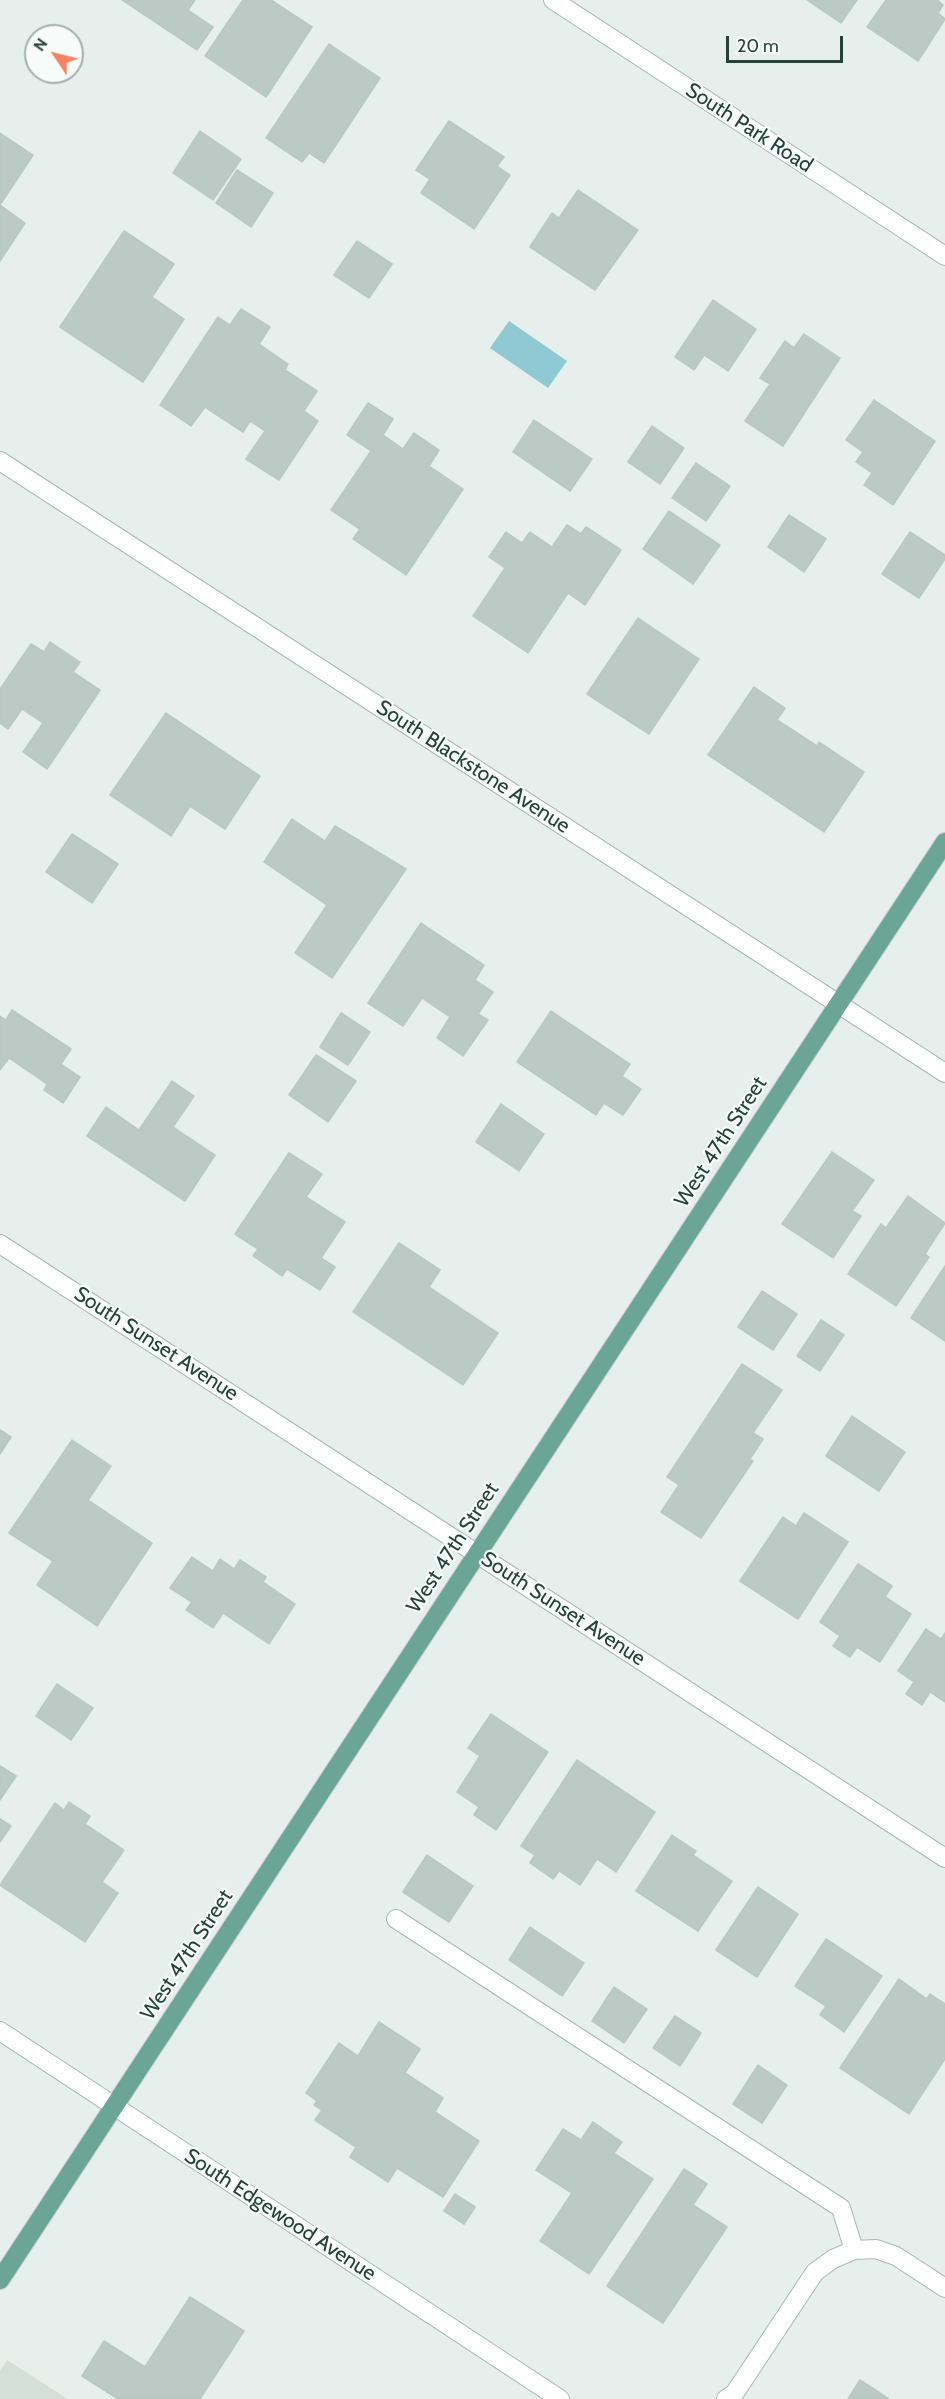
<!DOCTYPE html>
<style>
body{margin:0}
#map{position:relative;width:945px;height:2399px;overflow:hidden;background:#e6efeb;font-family:Cabin,sans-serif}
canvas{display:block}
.north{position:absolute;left:24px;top:24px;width:60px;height:60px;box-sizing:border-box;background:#f7fbf9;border:2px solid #a3b1ad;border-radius:50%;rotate:305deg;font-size:16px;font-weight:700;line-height:24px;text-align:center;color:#24423a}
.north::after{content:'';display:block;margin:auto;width:21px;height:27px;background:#f4845f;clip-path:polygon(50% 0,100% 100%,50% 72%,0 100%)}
.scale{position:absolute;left:726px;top:36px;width:117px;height:27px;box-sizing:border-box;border:3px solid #24423a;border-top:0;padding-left:8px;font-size:18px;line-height:21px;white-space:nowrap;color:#24423a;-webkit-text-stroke:4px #f7fbf9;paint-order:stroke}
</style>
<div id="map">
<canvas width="945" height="2399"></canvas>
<div class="north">N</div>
<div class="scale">20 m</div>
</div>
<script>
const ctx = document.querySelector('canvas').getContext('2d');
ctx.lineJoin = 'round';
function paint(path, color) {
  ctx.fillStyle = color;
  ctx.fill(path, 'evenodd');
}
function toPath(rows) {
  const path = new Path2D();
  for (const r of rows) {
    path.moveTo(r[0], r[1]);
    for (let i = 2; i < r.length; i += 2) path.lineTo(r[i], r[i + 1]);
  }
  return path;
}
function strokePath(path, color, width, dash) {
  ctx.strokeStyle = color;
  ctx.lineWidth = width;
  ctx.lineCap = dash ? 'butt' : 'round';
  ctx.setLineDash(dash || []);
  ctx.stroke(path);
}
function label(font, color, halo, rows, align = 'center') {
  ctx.font = font + ' Cabin,sans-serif';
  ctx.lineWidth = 4.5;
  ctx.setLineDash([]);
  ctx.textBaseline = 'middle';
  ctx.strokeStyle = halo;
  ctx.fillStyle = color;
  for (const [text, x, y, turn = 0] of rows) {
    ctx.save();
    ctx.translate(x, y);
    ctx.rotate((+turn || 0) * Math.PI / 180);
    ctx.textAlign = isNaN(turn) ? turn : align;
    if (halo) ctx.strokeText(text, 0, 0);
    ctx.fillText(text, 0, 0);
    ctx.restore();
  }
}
paint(toPath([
 [7,2360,68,2399,0,2399,0,2371]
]), '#d4dfda');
paint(toPath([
 [509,321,567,361,548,388,490,348]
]), '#8ec9d4');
const building = toPath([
 [122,0,195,0,188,10,213,27,197,50,122,0],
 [243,0,271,0,312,27,266,97,205,56,243,0],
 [807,0,857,0,841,23,807,0],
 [886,0,937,0,943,5,938,13,945,19,918,61,867,27,886,0],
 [329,44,380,78,324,163,309,153,302,162,266,138,329,44],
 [449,121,504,157,497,166,510,175,474,229,421,193,430,179,416,170,449,121],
 [200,131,241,159,213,200,173,173,200,131],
 [0,133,33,155,0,205,0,133],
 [237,170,273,193,251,227,216,203,237,170],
 [578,190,638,230,595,290,530,247,552,213,559,218,578,190],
 [0,205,25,223,0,261,0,205],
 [124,231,174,264,152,297,184,319,143,382,60,327,124,231],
 [357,241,392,264,369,298,334,275,357,241],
 [713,300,756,329,728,371,704,355,694,370,675,357,713,300],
 [241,309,270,327,259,344,288,364,285,370,317,391,304,411,318,421,279,480,246,459,265,431,250,421,243,432,205,407,191,426,160,405,218,317,230,325,241,309],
 [804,334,840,358,783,446,745,421,770,384,760,378,785,341,794,348,804,334],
 [874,400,935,441,893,505,864,485,872,473,856,462,863,452,846,440,874,400],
 [368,403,393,419,383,435,403,449,414,433,439,450,429,466,463,489,406,575,353,539,360,529,331,510,371,451,347,435,368,403],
 [534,420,592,459,570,491,513,452,534,420],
 [652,426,684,448,660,484,628,462,652,426],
 [696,463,730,486,706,521,672,498,696,463],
 [669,511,720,545,693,584,643,549,669,511],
 [789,515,826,539,804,572,768,547,789,515],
 [567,525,581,534,586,527,621,550,585,605,568,593,528,653,473,616,505,568,489,557,506,532,522,543,530,532,552,547,567,525],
 [910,532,945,555,945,559,919,598,882,574,910,532],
 [638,618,699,659,649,734,587,694,638,618],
 [50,642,80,662,73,672,100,690,47,769,23,752,43,723,22,709,8,729,0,723,0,689,31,644,44,652,50,642],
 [754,687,785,708,777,720,817,746,819,742,864,772,824,832,708,755,754,687],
 [166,713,260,776,225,829,190,806,171,836,110,795,166,713],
 [292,819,325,841,335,826,406,869,332,978,295,953,327,905,264,862,292,819],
 [72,834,118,864,92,903,46,872,72,834],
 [421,923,484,965,475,980,493,992,478,1014,488,1020,463,1056,437,1038,450,1017,422,998,403,1026,368,1003,421,923],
 [12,1010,71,1049,61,1064,80,1077,63,1103,44,1090,47,1084,9,1058,0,1070,0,1016,6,1020,12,1010],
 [551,1011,630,1064,622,1076,641,1089,623,1115,604,1103,596,1115,517,1062,551,1011],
 [341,1013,370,1032,348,1065,320,1047,341,1013],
 [316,1055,356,1081,328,1122,289,1095,316,1055],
 [172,1081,194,1096,173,1127,215,1155,185,1201,87,1136,106,1107,139,1130,172,1081],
 [501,1104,544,1134,519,1171,476,1142,501,1104],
 [832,1152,874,1180,852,1211,861,1216,833,1258,782,1224,832,1152],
 [289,1153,322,1174,306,1197,345,1222,321,1258,335,1267,320,1290,287,1269,282,1276,253,1256,258,1249,235,1234,289,1153],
 [908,1196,945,1223,925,1254,929,1257,896,1306,848,1274,881,1224,886,1228,908,1196],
 [399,1243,440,1270,429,1287,498,1333,463,1385,353,1312,399,1243],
 [945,1266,945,1341,911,1318,945,1266],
 [762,1291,797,1314,773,1350,738,1327,762,1291],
 [821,1320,844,1335,820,1371,797,1356,821,1320],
 [742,1364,782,1390,753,1433,763,1439,750,1459,753,1461,701,1538,661,1512,679,1485,667,1477,742,1364],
 [852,1416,905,1452,879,1491,826,1456,852,1416],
 [0,1430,11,1437,0,1454,0,1430],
 [72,1440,111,1466,88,1500,152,1543,97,1626,37,1585,53,1561,9,1533,72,1440],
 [804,1513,848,1542,798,1619,740,1581,783,1517,796,1526,804,1513],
 [192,1557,213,1571,220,1559,234,1569,240,1560,266,1577,263,1582,295,1604,269,1644,223,1613,213,1628,186,1610,192,1602,170,1588,192,1557],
 [858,1564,892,1586,885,1597,911,1614,880,1662,857,1647,850,1657,833,1646,840,1636,820,1622,858,1564],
 [926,1629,941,1639,945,1633,945,1702,930,1692,922,1705,906,1694,914,1682,898,1671,926,1629],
 [57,1684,93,1708,71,1740,36,1716,57,1684],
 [491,1714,548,1752,496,1830,474,1815,479,1807,457,1792,480,1756,468,1748,491,1714],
 [577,1760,655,1812,616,1872,597,1859,580,1885,559,1871,553,1879,530,1863,535,1855,521,1846,577,1760],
 [0,1766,16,1776,0,1800,0,1766],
 [69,1802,90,1816,85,1824,124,1850,102,1882,118,1893,85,1942,0,1885,55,1803,64,1810,69,1802],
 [0,1819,11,1826,0,1842,0,1819],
 [672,1835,696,1851,693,1855,732,1881,698,1931,636,1891,672,1835],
 [427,1855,473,1886,449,1922,403,1892,427,1855],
 [758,1887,798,1914,757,1977,716,1950,758,1887],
 [530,1927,584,1963,562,1996,509,1960,530,1927],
 [826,1939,882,1976,844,2032,820,2015,826,2006,795,1986,826,1939],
 [899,1979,927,1999,930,1994,945,2004,945,2059,909,2114,840,2068,899,1979],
 [614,1987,647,2009,624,2043,592,2021,614,1987],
 [675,2016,701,2033,680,2066,653,2048,675,2016],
 [379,2022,420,2049,405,2073,443,2098,435,2112,479,2141,443,2197,397,2168,388,2182,350,2157,356,2147,315,2120,322,2110,314,2105,317,2101,306,2093,339,2043,358,2056,379,2022],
 [758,2065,787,2085,762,2123,733,2104,758,2065],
 [593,2122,622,2142,614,2153,653,2179,589,2274,540,2241,572,2193,536,2170,563,2129,581,2140,593,2122],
 [684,2169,707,2184,693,2205,727,2227,663,2323,607,2286,684,2169],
 [455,2194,475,2207,464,2224,444,2211,455,2194],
 [190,2297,244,2331,200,2399,118,2399,82,2376,104,2341,145,2367,190,2297],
 [860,2380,889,2399,848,2399,860,2380]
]);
paint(building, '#bbcac4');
strokePath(building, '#b8c9c2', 1.5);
const minor = toPath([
 [553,0,945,256],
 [0,461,945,1073],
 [0,1244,945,1858],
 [396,1919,841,2208,854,2250],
 [0,2031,560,2399],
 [726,2399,734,2394,815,2272,833,2259,854,2250,876,2249,896,2256,945,2288]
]);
const major = toPath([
 [0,2280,945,842]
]);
strokePath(minor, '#a8b8b2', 20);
strokePath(major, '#c2cac8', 20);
strokePath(minor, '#fff', 18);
strokePath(major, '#6aa596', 18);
label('21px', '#24423a', '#f7fbf9', [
 ["South Park Road",749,128,33],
 ["South Blackstone Avenue",473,767,33],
 ["West 47th Street",721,1142,-57],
 ["South Sunset Avenue",156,1344,33],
 ["West 47th Street",453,1548,-57],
 ["South Sunset Avenue",563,1609,33],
 ["West 47th Street",187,1955,-57],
 ["South Edgewood Avenue",280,2215,33]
]);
</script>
